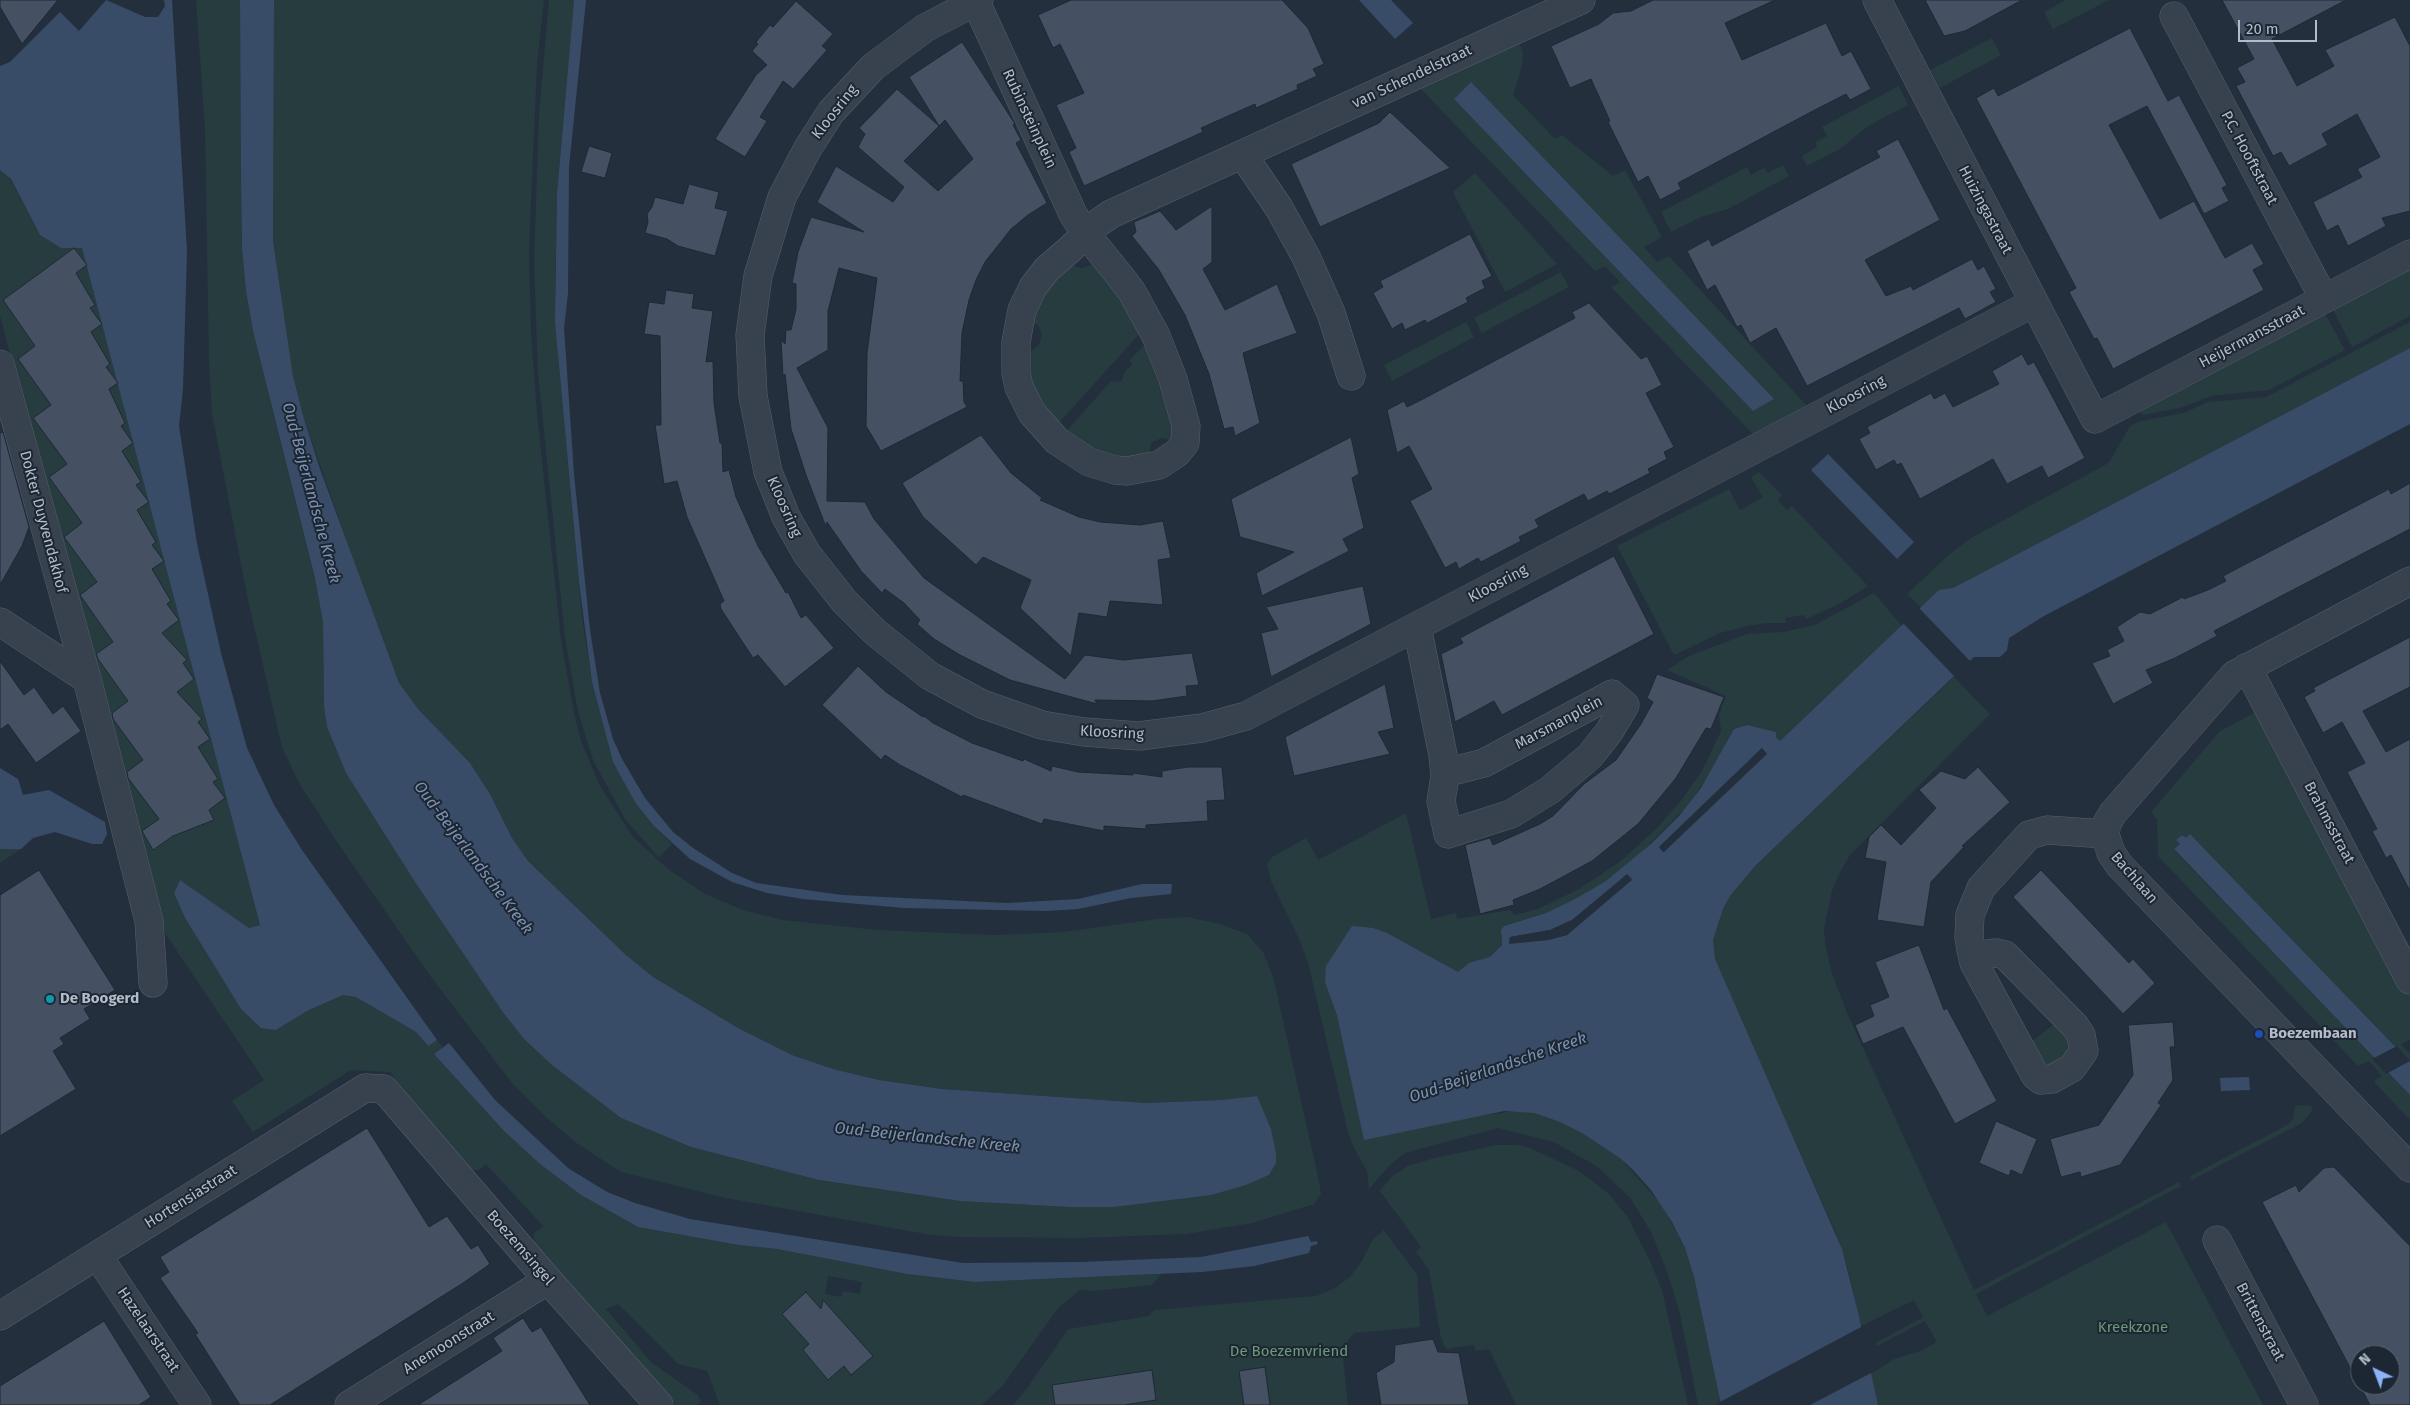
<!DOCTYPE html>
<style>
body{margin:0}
#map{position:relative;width:2410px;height:1405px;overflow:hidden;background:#242f3e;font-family:"Fira Sans",sans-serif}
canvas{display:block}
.north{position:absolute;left:2350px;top:1345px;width:50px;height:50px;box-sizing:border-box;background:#1d2633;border:1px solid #59626f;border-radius:50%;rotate:317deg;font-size:14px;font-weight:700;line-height:20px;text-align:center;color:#b4bcc9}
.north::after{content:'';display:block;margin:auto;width:18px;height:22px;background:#8ab4f8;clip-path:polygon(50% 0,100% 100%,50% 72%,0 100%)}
.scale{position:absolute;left:2238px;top:20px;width:79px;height:22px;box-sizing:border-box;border:2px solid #b4bcc9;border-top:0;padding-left:6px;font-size:15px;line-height:18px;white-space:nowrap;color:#b4bcc9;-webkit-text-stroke:4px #1d2633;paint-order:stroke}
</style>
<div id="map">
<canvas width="2410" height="1405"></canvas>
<div class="north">N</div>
<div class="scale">20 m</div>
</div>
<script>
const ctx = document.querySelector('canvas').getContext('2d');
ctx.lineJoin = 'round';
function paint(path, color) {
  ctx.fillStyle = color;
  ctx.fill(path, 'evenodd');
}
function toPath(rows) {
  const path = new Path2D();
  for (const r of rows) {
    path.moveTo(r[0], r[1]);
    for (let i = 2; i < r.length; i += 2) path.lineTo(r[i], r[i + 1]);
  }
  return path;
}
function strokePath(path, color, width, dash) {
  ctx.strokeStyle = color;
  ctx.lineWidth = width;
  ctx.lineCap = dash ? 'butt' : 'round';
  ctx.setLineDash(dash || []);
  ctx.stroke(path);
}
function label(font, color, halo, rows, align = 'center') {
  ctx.font = font + ' "Fira Sans",sans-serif';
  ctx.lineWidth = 4;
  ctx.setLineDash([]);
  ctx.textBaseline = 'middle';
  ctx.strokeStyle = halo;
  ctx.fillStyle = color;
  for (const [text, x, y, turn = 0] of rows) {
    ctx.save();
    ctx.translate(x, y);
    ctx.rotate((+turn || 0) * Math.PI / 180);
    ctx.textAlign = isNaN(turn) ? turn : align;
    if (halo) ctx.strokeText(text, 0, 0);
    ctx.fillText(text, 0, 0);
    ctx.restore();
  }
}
paint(toPath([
 [196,0,240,0,241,180,242,249,246,291,253,331,315,578,323,622,324,707,327,727,346,773,415,882,502,1011,524,1039,552,1065,621,1118,691,1147,819,1180,960,1201,1069,1207,1114,1207,1246,1185,1269,1175,1276,1163,1271,1129,1256,1096,1225,1100,1146,1103,942,1089,879,1080,833,1069,792,1055,738,1028,653,977,626,955,528,861,512,838,490,794,470,763,419,710,399,683,375,622,304,419,293,376,273,241,274,0,544,0,537,64,529,248,531,334,537,413,561,640,574,713,581,741,599,784,632,836,668,869,705,894,743,910,783,920,877,930,994,935,1064,932,1157,919,1187,917,1220,924,1247,934,1263,952,1273,976,1319,1181,1321,1194,1314,1204,1252,1223,1186,1234,1081,1238,958,1237,931,1235,726,1198,621,1172,578,1144,548,1119,512,1083,431,977,337,842,299,783,282,747,248,600,212,414,209,360,205,130],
 [549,0,574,0,557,194,555,292,559,366,582,617,592,682,613,762,654,826,672,844,659,858,625,819,593,760,578,712,565,637,538,373,534,263,539,114],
 [2066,0,2109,0,2053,29,2044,12],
 [1992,38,2001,55,1940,88,1930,70],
 [1519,42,1523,53,1522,66,1513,95,1555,139,1562,135,1613,176,1625,170,1662,237,1644,247,1657,262,1669,256,1807,406,1753,434,1611,287,1620,282,1605,266,1595,271,1420,88],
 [1471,82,1773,399,1753,411,1454,99],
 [1899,86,1908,105,1868,126,1840,149,1807,166,1802,156,1817,147,1815,142,1827,136,1822,127],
 [1783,165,1789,176,1728,209,1701,217,1671,232,1661,212,1747,167,1751,175,1764,168,1768,173],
 [0,170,10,179,40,235,61,248,82,247,260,925,249,928,180,880,174,893,185,918,241,1009,276,1030,307,1011,343,995,356,997,416,1032,427,1046,437,1040,443,1047,434,1054,504,1131,540,1164,581,1195,638,1227,739,1245,777,1249,907,1274,975,1282,1161,1274,1152,1285,1094,1291,1080,1290,1059,1307,1004,1384,982,1405,720,1405,707,1371,678,1364,618,1304,606,1309,651,1362,698,1395,701,1402,697,1405,676,1405,533,1245,534,1233,543,1226,486,1164,479,1170,467,1170,390,1072,351,1070,253,1132,232,1101,264,1080,166,935,151,887,0,316],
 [828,1276,862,1282,860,1294,843,1291,841,1297,825,1294],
 [1475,173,1557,264,1505,292,1453,192],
 [1097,263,1143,330,1055,427,1036,402,1024,352,1031,351,1039,345,1042,335,1039,326,1028,320,1032,309,1067,264,1082,268],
 [2410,266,2410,316,2352,347,2332,308],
 [1561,272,1569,287,1482,333,1474,318],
 [2324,312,2345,350,2269,390,2211,396,2180,408,2143,415,2140,413,2140,409],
 [1466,322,1474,337,1392,381,1384,365],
 [2410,322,2410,348,1953,588,1937,592,1922,608,1907,594,1951,553,1971,538,2105,465,2110,461,2130,426,2141,421,2184,413,2208,402,2266,397],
 [1148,341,1179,428,1171,440,1162,438,1152,442,1150,447,1150,459,1116,460,1063,435,1111,381,1121,382,1125,371,1132,365,1130,360],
 [1759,472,1782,495,1778,500,1787,510,1792,506,1868,586,1841,603,1806,619,1804,615,1785,618,1786,623,1766,623,1747,626,1720,633,1674,655,1617,546,1729,489,1740,510,1763,497,1751,477],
 [1874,593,1903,627,1780,741,1775,737,1776,732,1747,725,1734,729,1709,775,1689,804,1639,855,1606,881,1575,899,1546,913,1504,926,1501,936,1502,942,1499,950,1490,957,1480,960,1484,1115,1517,1111,1533,1113,1560,1122,1582,1133,1621,1159,1662,1205,1685,1248,1694,1277,1720,1402,1714,1405,1698,1405,1680,1314,1668,1274,1651,1232,1631,1199,1598,1167,1554,1142,1498,1128,1405,1153,1391,1164,1369,1189,1367,1171,1353,1146,1348,1132,1308,963,1300,941,1271,881,1267,864,1272,857,1306,838,1318,860,1406,813,1431,919,1456,913,1457,919,1510,910,1515,915,1538,909,1579,889,1621,861,1658,827,1683,798,1702,771,1721,731,1719,715,1726,696,1667,670,1689,656,1747,634,1783,632,1815,625],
 [1954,677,1990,714,1850,855,1839,874,1832,891,1824,928,1825,942,1831,971,1847,1013,1974,1290,2179,1182,2181,1186,1976,1294,1987,1316,2166,1222,2263,1405,1878,1405,1871,1374,1894,1359,1920,1351,1937,1342,1925,1321,1877,1346,1876,1343,1923,1317,1914,1300,1861,1326,1848,1269,1836,1233,1718,969,1713,949,1713,940,1723,909,1730,896,1755,866],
 [2258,711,2410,993,2410,1039,2401,1044,2410,1054,2410,1062,2190,834,2186,839,2182,835,2176,840,2180,844,2174,850,2410,1095,2410,1120,2375,1083,2375,1080,2382,1076,2369,1061,2358,1066,2158,856,2157,820,2151,812,2220,731],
 [0,849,21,849,0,863],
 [2058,1021,2076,1048,2049,1072,2027,1045],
 [2295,1105,2313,1106,2311,1112,2302,1123,2192,1180,2190,1176,2287,1125,2293,1119],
 [1497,1145,1517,1145,1528,1147,1579,1171,1608,1193,1627,1216,1650,1261,1662,1290,1688,1405,1516,1405,1489,1349,1476,1351,1474,1345,1446,1349,1441,1338,1429,1270,1416,1252,1421,1247,1380,1191,1392,1176,1408,1166,1434,1158],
 [1384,1230,1417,1275,1420,1327,1354,1333,1342,1348,1348,1405,1013,1405,1028,1387,1068,1329,1149,1316,1154,1310,1316,1296,1335,1288,1350,1277,1362,1261,1373,1239]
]), '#263c3f');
paint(toPath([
 [106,0,145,17,158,17,165,6,164,0,172,0,187,251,183,389,179,426,197,544,221,653,247,748,274,805,302,850,437,1040,428,1046,416,1032,356,997,343,995,307,1011,276,1030,261,1028,241,1009,185,918,174,893,180,880,249,928,260,925,82,248,61,248,40,235,11,179,0,170,0,66,10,62,60,12,79,31],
 [240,0,274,0,273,241,293,376,304,419,320,469,399,683,419,710,470,763,490,794,512,838,528,861,626,955,653,977,738,1028,792,1055,833,1069,879,1080,942,1089,1146,1103,1222,1100,1257,1096,1271,1129,1276,1154,1276,1163,1269,1175,1246,1185,1211,1195,1114,1207,1069,1207,960,1201,819,1180,691,1147,621,1118,552,1065,524,1039,502,1011,415,882,346,773,327,727,324,707,323,622,315,578,253,331,246,291,242,249,241,180],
 [574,0,586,0,569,167,568,293,564,328,574,474,590,630,600,693,613,739,622,759,645,798,673,832,693,848,732,873,756,883,842,895,1007,903,1078,899,1142,884,1172,884,1171,894,1131,898,1078,909,1046,911,904,908,803,899,767,893,732,882,690,859,654,826,635,802,613,762,592,682,579,582,555,322,557,194],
 [1359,0,1391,0,1413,23,1395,39],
 [1471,82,1774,399,1753,411,1454,99],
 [2410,348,2410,424,2044,616,2009,638,2007,650,2000,657,1974,657,1755,866,1730,896,1723,909,1713,940,1715,959,1842,1249,1858,1312,1878,1405,1721,1405,1694,1277,1685,1248,1672,1222,1651,1190,1633,1170,1621,1159,1582,1133,1560,1122,1534,1113,1504,1111,1364,1140,1337,1015,1325,982,1326,966,1352,926,1373,928,1387,933,1458,972,1469,963,1490,957,1502,945,1501,930,1504,926,1546,913,1575,899,1606,881,1652,843,1679,816,1701,788,1734,729,1747,725,1776,732,1776,737,1780,741,1939,590,1953,588],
 [1762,748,1766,754,1663,852,1659,847],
 [1627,875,1632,880,1567,935,1548,940,1509,943,1510,937,1550,930,1572,920],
 [1828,454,1914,542,1897,559,1811,470],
 [0,768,18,779,23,795,49,790,105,822,107,834,102,844,92,844,55,832,33,838,21,849,0,849],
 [2190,834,2410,1062,2410,1095,2174,849,2180,844,2176,840,2182,835,2186,838],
 [449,1043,495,1100,568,1168,607,1192,635,1203,690,1219,963,1263,1081,1262,1201,1257,1308,1236,1311,1242,1317,1241,1318,1244,1311,1246,1309,1253,1254,1266,1202,1272,975,1282,907,1274,777,1249,739,1245,638,1227,581,1195,540,1164,504,1131,434,1054],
 [2249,1077,2250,1090,2221,1091,2220,1078]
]), '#394c67');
paint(toPath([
 [1919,608,1972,663,1956,678,1903,623],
 [1762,748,1767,754,1664,852,1659,847],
 [1761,752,1763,753,1664,849,1662,847],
 [1627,874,1632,879,1567,935,1548,940,1509,944,1510,937,1550,930,1572,920],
 [1627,878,1629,879,1566,932,1548,938,1512,941,1551,932,1573,922],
 [2397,1046,2410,1061,2386,1074,2372,1059],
 [1863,1326,1873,1372,1810,1405,1718,1405,1718,1403]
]), '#242f3e');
const building = toPath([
 [0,0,58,0,22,44,0,7,0,0],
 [1071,0,1282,0,1308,28,1324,64,1313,69,1317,76,1297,85,1298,89,1256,108,1255,104,1201,128,1203,132,1084,186,1069,152,1076,148,1056,105,1084,93,1060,44,1053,48,1038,15,1071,0],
 [1653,0,1775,0,1725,23,1742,60,1826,23,1842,56,1851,51,1871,89,1850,100,1846,94,1809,113,1678,183,1681,189,1660,200,1648,176,1638,182,1608,122,1610,121,1591,79,1570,88,1551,46,1599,24,1613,13,1631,11,1653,0],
 [1925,0,2022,0,1965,31,1944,36,1925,0],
 [2222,0,2346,0,2272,39,2297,86,2334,66,2325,50,2395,17,2410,46,2410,211,2382,218,2386,226,2348,246,2338,225,2327,231,2313,202,2362,177,2357,169,2380,157,2357,114,2322,134,2328,145,2289,166,2281,152,2273,156,2236,86,2245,82,2237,68,2254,59,2222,0],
 [796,1,833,34,822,46,827,50,793,89,783,81,760,117,767,121,745,157,715,139,756,75,767,65,752,51,758,44,756,42,770,25,773,27,796,1],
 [2130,28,2168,101,2179,95,2227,185,2222,188,2229,201,2204,214,2147,106,2109,125,2160,219,2194,201,2225,258,2252,243,2264,264,2253,270,2264,290,2113,369,2097,338,2094,339,2069,292,2076,288,1976,98,1994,88,1998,96,2130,28],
 [962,42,1015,124,1013,125,1021,140,1016,143,1047,203,1028,215,1011,229,985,262,976,280,969,300,962,333,960,381,963,381,964,402,967,407,881,451,866,426,867,353,877,278,839,268,828,311,828,350,797,368,828,428,827,501,865,502,874,519,924,578,1065,679,1085,655,1123,660,1192,653,1199,685,1186,686,1187,696,1152,701,1095,700,1097,704,1010,680,960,655,934,639,917,624,920,620,904,603,885,589,882,593,861,571,827,522,826,527,806,475,791,429,785,374,783,376,781,340,785,344,786,330,791,330,796,309,796,284,792,283,798,252,811,217,864,232,817,202,836,166,893,202,904,187,858,147,865,134,859,128,897,89,939,126,904,161,938,191,973,159,945,120,939,126,909,77,962,42],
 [1390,112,1450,168,1320,227,1291,164,1379,123,1390,112],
 [1898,139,1940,220,1865,260,1886,296,1911,286,1913,290,1972,259,1978,270,1984,266,1996,289,1990,292,1996,302,1965,319,1959,308,1807,386,1776,328,1750,343,1741,325,1737,327,1715,285,1707,290,1687,251,1709,239,1712,246,1880,157,1876,151,1898,139],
 [589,146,612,153,605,178,581,172,589,146],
 [689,184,719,192,715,208,728,211,715,256,678,246,667,239,645,233,648,222,647,214,652,207,655,197,683,204,689,184],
 [1212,206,1212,262,1203,269,1225,310,1277,284,1297,333,1243,353,1260,423,1235,436,1233,427,1224,429,1209,374,1185,315,1159,270,1132,236,1136,232,1134,222,1160,211,1176,230,1212,206],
 [1470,234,1492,276,1482,281,1485,288,1466,298,1468,302,1427,323,1425,320,1405,330,1402,323,1392,329,1373,293,1383,287,1380,281,1470,234],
 [74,248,87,265,76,273,95,305,90,308,102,324,91,332,110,364,106,367,118,383,109,389,125,423,121,426,133,443,122,451,141,482,136,485,149,502,137,510,156,542,152,545,164,561,152,569,171,601,167,604,179,620,162,633,187,660,183,663,194,679,177,692,202,719,198,722,210,739,198,747,218,779,213,782,225,798,209,810,214,820,173,836,153,850,142,831,159,819,128,778,127,772,143,760,113,719,112,713,128,701,98,659,96,654,113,642,80,595,97,582,64,537,82,523,49,477,67,464,33,418,51,405,18,359,35,346,3,300,74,248],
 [666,290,694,294,692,308,713,311,706,362,713,361,714,403,720,443,722,443,723,472,729,470,736,497,758,546,786,593,788,592,801,618,806,615,834,648,785,687,758,655,753,658,721,609,720,604,724,601,687,517,677,481,664,484,655,425,661,425,660,336,644,334,649,302,664,304,666,290],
 [1589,303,1641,359,1647,356,1662,385,1646,393,1674,447,1664,452,1667,459,1648,469,1650,473,1609,494,1607,491,1588,501,1584,494,1546,514,1535,520,1539,527,1519,537,1521,541,1481,562,1478,558,1459,569,1456,562,1445,568,1410,501,1432,489,1409,446,1397,453,1387,410,1404,401,1407,407,1425,398,1575,318,1572,312,1589,303],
 [2022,354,2028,365,2034,362,2085,458,2048,478,2042,466,2007,484,1993,459,1920,499,1901,463,1897,465,1894,460,1876,470,1859,439,1870,433,1867,427,1931,393,1934,399,1945,393,1953,407,1999,384,1992,371,2022,354],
 [3,432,29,527,22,546,0,585,0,433,3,432],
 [981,435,1011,473,1042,498,1040,500,1079,517,1100,522,1140,525,1163,521,1171,558,1158,560,1163,605,1110,601,1107,617,1079,613,1071,656,1020,608,1031,580,983,557,976,565,923,517,902,483,981,435],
 [1351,437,1359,474,1352,478,1364,528,1343,539,1349,551,1262,596,1256,573,1294,552,1240,537,1231,499,1351,437],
 [2410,483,2410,529,2214,631,2217,636,2175,658,2146,670,2153,683,2113,704,2092,663,2110,656,2107,650,2124,641,2117,627,2140,612,2150,614,2183,597,2184,599,2208,590,2226,581,2223,576,2389,489,2391,494,2410,483],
 [1614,556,1654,634,1502,715,1494,701,1455,722,1441,654,1463,643,1460,638,1614,556],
 [1363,586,1371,624,1271,677,1261,633,1278,629,1266,607,1363,586],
 [2410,637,2410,687,2363,711,2386,752,2410,739,2410,891,2391,855,2386,858,2372,831,2377,829,2347,772,2365,763,2342,722,2323,733,2304,697,2315,691,2313,688,2410,637],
 [0,661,24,695,34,687,53,714,63,706,81,731,36,763,8,724,0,730,0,661],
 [858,666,886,692,923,717,924,716,933,723,972,743,1023,761,1024,759,1051,771,1052,766,1078,772,1133,775,1133,773,1162,777,1162,771,1188,767,1222,767,1225,800,1207,801,1208,821,1146,825,1146,829,1104,826,1104,831,1044,819,1042,824,963,795,962,797,900,765,885,755,881,760,822,705,858,666],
 [1657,674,1724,697,1711,729,1706,728,1676,778,1638,824,1592,861,1540,889,1513,900,1514,905,1480,914,1465,845,1490,838,1493,845,1540,824,1553,816,1584,784,1616,760,1641,724,1653,702,1647,698,1657,674],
 [1385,684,1394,728,1378,732,1390,754,1294,776,1285,737,1385,684],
 [1978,767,2010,802,1962,846,1964,847,1931,882,1924,927,1877,920,1886,862,1865,858,1869,837,1881,825,1901,845,1936,808,1919,790,1941,771,1965,779,1978,767],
 [39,870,115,990,84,1009,90,1019,60,1038,64,1044,53,1051,76,1089,0,1136,0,895,39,870],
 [2041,870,2129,963,2133,959,2155,983,2123,1014,2013,897,2041,870],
 [1919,945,1944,1010,1947,1008,1997,1101,1955,1124,1903,1027,1863,1044,1855,1025,1874,1016,1870,1005,1889,997,1875,962,1919,945],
 [2173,1022,2175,1047,2170,1047,2173,1080,2158,1103,2161,1105,2120,1165,2081,1177,2080,1172,2061,1177,2050,1139,2099,1125,2133,1075,2128,1025,2173,1022],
 [1996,1121,2037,1139,2022,1175,2011,1170,2009,1176,1979,1163,1996,1121],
 [367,1128,429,1227,447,1216,471,1249,478,1245,490,1264,463,1283,270,1405,240,1405,195,1334,198,1333,160,1278,169,1272,160,1257,367,1128],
 [2334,1167,2410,1246,2410,1405,2370,1405,2262,1202,2296,1185,2299,1192,2324,1168,2334,1167],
 [2360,1355,2390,1355,2390,1385,2360,1385,2360,1355],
 [806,1292,821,1309,823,1300,873,1356,851,1375,844,1366,828,1380,803,1350,809,1344,782,1314,806,1292],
 [523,1318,532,1332,541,1327,590,1405,418,1405,502,1351,493,1338,523,1318],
 [104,1321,151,1397,139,1405,0,1405,0,1386,104,1321],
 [1433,1339,1438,1352,1459,1353,1469,1405,1381,1405,1376,1373,1394,1362,1395,1345,1433,1339],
 [1265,1367,1270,1405,1244,1405,1239,1371,1265,1367],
 [1152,1370,1156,1400,1124,1405,1055,1405,1052,1385,1152,1370]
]);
paint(building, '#455162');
strokePath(building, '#1f2835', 1);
const minor = toPath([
 [975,0,1073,214,1081,227,1086,234,1120,276,1132,292,1156,336,1173,379,1186,426,1185,443,1177,453,1159,465,1127,471,1115,470,1089,462,1057,441,1032,413,1019,387,1016,373,1016,342,1022,310,1033,287,1047,269,1069,250,1081,239,1093,227,1098,223,1111,214,1581,0],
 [979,0,925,28,873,67,831,112,808,148,782,197,758,276,750,335,753,396,768,472,786,517,807,554,844,601,875,632,930,676,982,704,1042,725,1084,732,1139,736,1202,728,1246,716,2033,303],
 [1877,0,2095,419,2410,254],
 [2174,16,2324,299],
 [1243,155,1279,208,1306,257,1331,313,1351,376],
 [0,364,87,679,149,921,153,983],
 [2410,581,2234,675,2113,813,2107,823,2105,834,2111,853,2120,866,2410,1168],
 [0,622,87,679],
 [1417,627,1443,755,1445,776,1441,801,1448,834,1511,814,1550,790,1590,756,1609,732,1625,705,1612,694,1484,763,1445,773],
 [2247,667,2410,980],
 [1973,956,1996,953,2005,955,2075,1026,2081,1035,2084,1051,2072,1068,2052,1079,2041,1080,2035,1075,1974,963,1971,950,1969,937,1970,915,1981,888,2029,835,2047,830,2105,834],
 [2217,1240,2304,1405],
 [98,1256,197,1405],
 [0,1316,365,1088,384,1089,548,1280,659,1405],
 [349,1405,548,1280]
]);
strokePath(minor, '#565f6c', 29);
strokePath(minor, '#38414e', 28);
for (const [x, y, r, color] of [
 [50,999,5,"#0f9aa8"],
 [2259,1034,5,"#1a4fb4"]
]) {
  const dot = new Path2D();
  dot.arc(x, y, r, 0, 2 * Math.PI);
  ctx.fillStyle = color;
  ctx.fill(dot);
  strokePath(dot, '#1d2633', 2);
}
label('15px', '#b4bcc9', '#1d2633', [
 ["van Schendelstraat",1412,77,-25],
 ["Kloosring",835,112,-52],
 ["Rubinsteinplein",1029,119,65],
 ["P.C. Hooftstraat",2249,158,62],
 ["Huizingastraat",1985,210,62],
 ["Heijermansstraat",2252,337,-28],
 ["Kloosring",1856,395,-28],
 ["Kloosring",784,507,66],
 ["Dokter Duyvendakhof",43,522,75],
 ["Kloosring",1498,584,-28],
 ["Marsmanplein",1559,723,-28],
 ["Kloosring",1112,733,3],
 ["Brahmsstraat",2329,823,62],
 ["Bachlaan",2134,878,49],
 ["Hortensiastraat",191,1197,-32],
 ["Boezemsingel",520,1248,49],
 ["Brittenstraat",2260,1322,62],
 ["Hazelaarstraat",148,1330,56],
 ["Anemoonstraat",449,1343,-32]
]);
label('bold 15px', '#b4bcc9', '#1d2633', [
 ["De Boogerd",60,999],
 ["Boezembaan",2269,1034]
], 'left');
label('15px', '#6b9a76', '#1d2633', [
 ["Kreekzone",2133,1328],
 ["De Boezemvriend",1289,1352]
]);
label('italic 16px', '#7c92b1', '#1d2633', [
 ["Oud-Beijerlandsche Kreek",311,493,75],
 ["Oud-Beijerlandsche Kreek",473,858,53],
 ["Oud-Beijerlandsche Kreek",1498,1068,-19],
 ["Oud-Beijerlandsche Kreek",927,1138,6]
]);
</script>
